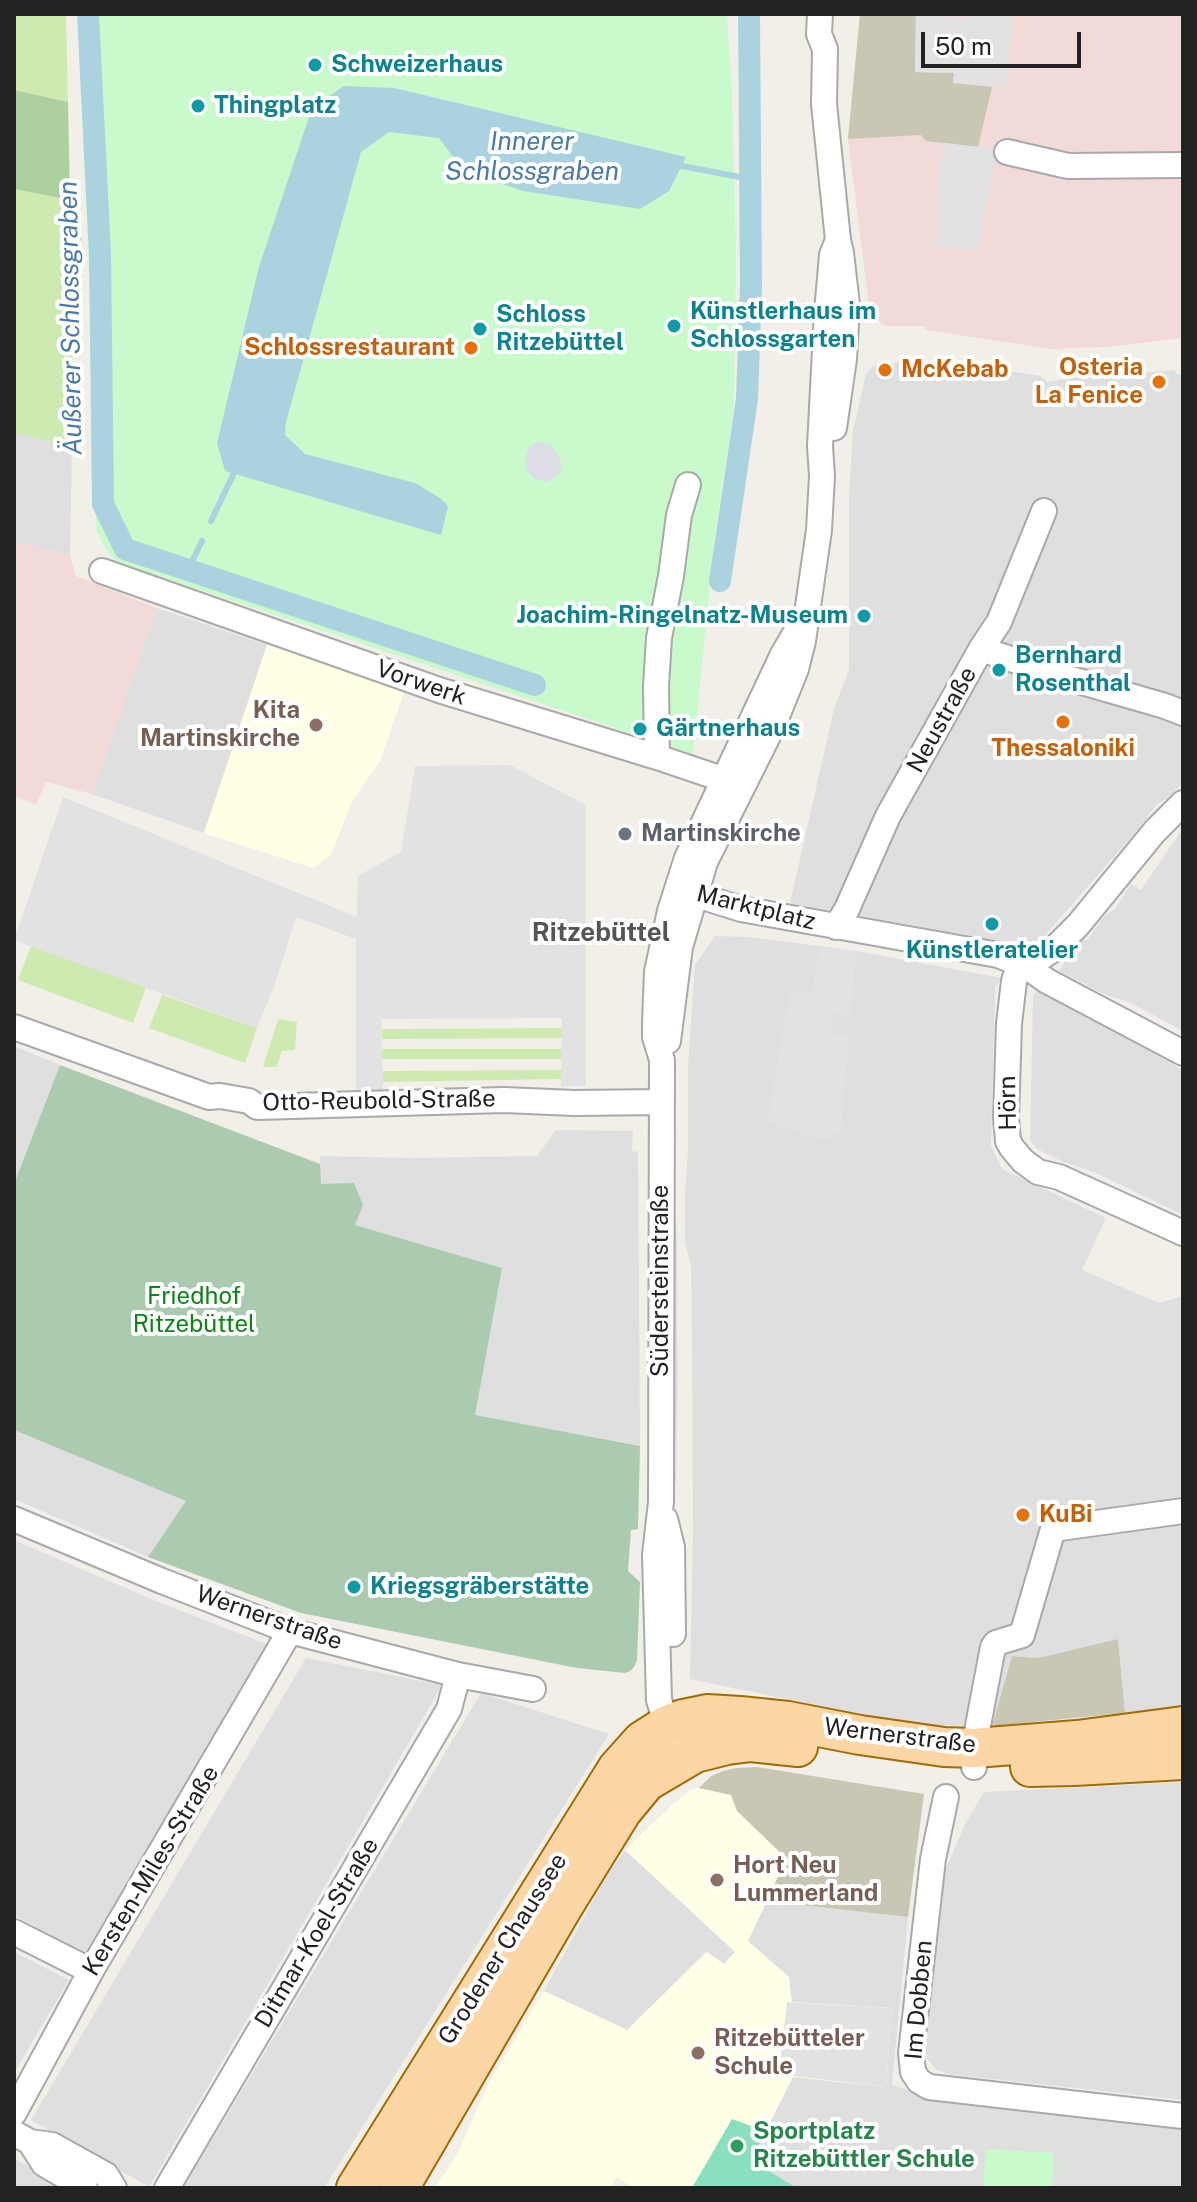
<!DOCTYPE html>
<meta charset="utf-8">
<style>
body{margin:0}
#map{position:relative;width:1197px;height:2202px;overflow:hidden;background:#f2efe9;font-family:"Public Sans",sans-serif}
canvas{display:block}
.frame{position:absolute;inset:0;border:16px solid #222;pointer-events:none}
.scale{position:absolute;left:921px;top:32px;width:160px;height:36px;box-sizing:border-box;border:4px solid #222;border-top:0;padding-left:10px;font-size:24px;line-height:28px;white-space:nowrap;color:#222;-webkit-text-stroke:6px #fff;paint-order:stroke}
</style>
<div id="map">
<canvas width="1197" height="2202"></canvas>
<div class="frame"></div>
<div class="scale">50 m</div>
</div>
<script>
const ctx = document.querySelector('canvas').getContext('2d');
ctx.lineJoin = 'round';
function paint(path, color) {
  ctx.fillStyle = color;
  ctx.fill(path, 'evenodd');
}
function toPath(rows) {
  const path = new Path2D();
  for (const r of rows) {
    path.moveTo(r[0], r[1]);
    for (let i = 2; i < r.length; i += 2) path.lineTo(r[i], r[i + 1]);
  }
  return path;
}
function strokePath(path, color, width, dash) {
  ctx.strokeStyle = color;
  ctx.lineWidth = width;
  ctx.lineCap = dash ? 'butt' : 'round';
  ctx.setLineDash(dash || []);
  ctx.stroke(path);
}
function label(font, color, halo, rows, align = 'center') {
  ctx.font = font + ' "Public Sans",sans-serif';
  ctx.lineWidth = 8;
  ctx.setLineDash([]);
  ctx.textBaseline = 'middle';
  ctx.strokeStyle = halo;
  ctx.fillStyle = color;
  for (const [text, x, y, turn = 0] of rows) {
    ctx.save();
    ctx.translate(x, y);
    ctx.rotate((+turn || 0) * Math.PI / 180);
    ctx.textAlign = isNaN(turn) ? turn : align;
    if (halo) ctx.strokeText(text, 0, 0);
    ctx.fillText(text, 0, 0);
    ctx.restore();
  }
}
paint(toPath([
 [914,362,998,374,1009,371,1041,376,1047,382,1107,372,1143,373,1174,370,1178,375,1183,375,1183,783,1166,799,1156,805,1139,828,1041,940,1027,946,790,903,834,709,849,669,849,496,853,431,866,374,872,367,880,363],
 [14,433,72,446,70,555,14,542],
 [157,608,267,645,204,833,92,794],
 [1183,828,1183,1031,1129,1002,1106,995,1059,971,1081,937,1088,940,1103,917,1115,909,1131,884,1141,890],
 [715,936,749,937,856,951,1002,978,995,987,991,1146,998,1161,1002,1169,1106,1218,1082,1270,1159,1303,1183,1296,1183,1706,1125,1713,1118,1639,1038,1658,1012,1656,992,1726,932,1725,887,1720,690,1679,693,1531,692,1348,691,1266,685,1243,685,1194,688,1152,688,1064,695,965],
 [1037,990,1049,994,1183,1070,1183,1215,1094,1172,1063,1162,1037,1149,1030,1140,1033,997],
 [14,1046,60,1065,14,1184],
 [556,1130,633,1131,632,1151,638,1152,640,1446,474,1415,502,1268,355,1225,320,1184,320,1156,415,1158,537,1156],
 [14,1430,187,1501,148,1557,14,1499],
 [14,1540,158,1602,269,1645,85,1953,14,1915],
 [306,1658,441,1685,436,1696,149,2187,31,2120],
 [481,1693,609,1734,324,2188,185,2188,185,2185],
 [1183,1782,1183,2100,948,2074,936,2069,928,2060,923,2048,941,1881,964,1826,984,1792],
 [625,1850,736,1951,724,1964,706,1952,627,2030,544,1991,606,1877],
 [766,1901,908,1917,892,2085,937,2099,1183,2129,1183,2188,797,2188,752,2161,793,2076,886,2086,891,2008,792,2002,748,1941],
 [14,1952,69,1980,14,2073],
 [14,2158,64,2188,14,2188]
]), '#e0dfdf');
paint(toPath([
 [860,14,1183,14,1183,338,1108,347,1066,348,1059,350,925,330,925,326,886,326,878,321,871,322,848,139],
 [14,542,70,555,76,576,157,608,92,794,46,782,36,805,14,796]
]), '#f2dad9');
paint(toPath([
 [267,645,405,689,380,761,352,801,331,855,313,868,204,833],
 [699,1788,731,1795,737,1811,787,1859,748,1941,789,1977,792,2002,892,2008,886,2087,793,2077,765,2131,732,2120,692,2188,635,2188,617,2177,610,2188,435,2188,457,2155,488,2085,544,1991,627,2030,707,1952,724,1964,735,1952,625,1850,673,1804,691,1790]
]), '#ffffe5');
paint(toPath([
 [860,14,916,14,915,72,954,73,953,83,992,87,978,147,926,141,921,135,848,139],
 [1118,1639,1125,1713,992,1726,1012,1656,1038,1658],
 [757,1767,924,1794,908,1917,766,1901,787,1859,737,1811,731,1795,699,1788,711,1776,723,1771,736,1768]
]), '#c7c7b4');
paint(toPath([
 [14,14,66,14,68,102,14,90],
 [14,189,70,200,82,238,79,265,69,293,73,335,72,446,14,433],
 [31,946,146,987,133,1023,18,980],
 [162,995,257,1028,245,1063,149,1028],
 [278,1019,297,1022,295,1050,282,1051,276,1067,263,1067],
 [563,1028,564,1038,382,1039,382,1029],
 [382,1049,563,1049,563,1059,382,1059],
 [562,1070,561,1079,383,1082,383,1071]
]), '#cdebb0');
paint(toPath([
 [14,90,68,102,70,200,14,189]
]), '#add19e');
paint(toPath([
 [60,1065,320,1164,321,1184,354,1183,363,1205,355,1225,502,1268,475,1415,640,1446,638,1529,631,1530,628,1571,640,1582,637,1660,634,1667,630,1671,625,1673,577,1668,301,1613,148,1557,186,1501,14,1430,14,1184]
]), '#aacbaf');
paint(toPath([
 [78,14,727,14,732,94,736,252,734,409,715,533,693,754,116,562,102,543,96,529,89,270],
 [986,2149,1054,2153,1052,2188,983,2188]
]), '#c8facc');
paint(toPath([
 [732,2119,765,2131,752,2161,797,2188,692,2188]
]), '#88e0be');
paint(toPath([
 [916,14,970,19,971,14,1013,14,1006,87,953,83,954,73,915,72],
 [945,143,997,149,978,251,936,246,937,179],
 [510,765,586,805,586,1086,561,1086,562,1018,381,1019,383,1082,382,1097,356,1097,356,939,296,917,275,984,257,1028,14,940,63,797,357,917,358,876,401,852,415,766],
 [819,946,856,951,851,1015,833,1014,832,1033,849,1035,841,1131,822,1141,767,1122,790,993,812,993],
 [672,1210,677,1226,678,1389,676,1484,669,1484],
 [787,2002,892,2008,886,2087,793,2076,779,2072]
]), '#e2e2e2');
paint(toPath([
 [536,442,550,444,560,458,562,469,557,476,547,482,535,479,527,471,525,458,529,447]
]), '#dddde8');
paint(toPath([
 [344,86,394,88,686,157,669,191,640,209,523,191,464,171,439,138,389,132,361,152,286,422,285,435,305,454,415,483,440,498,448,506,441,535,225,471,217,443,259,267,312,108]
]), '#aad3df');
strokePath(toPath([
 [677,165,750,179],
 [211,521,237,467],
 [188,570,202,541]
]), '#aad3df', 6);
strokePath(toPath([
 [88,14,100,254,103,504,125,549,535,685],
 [720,581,747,399,751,285,749,14]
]), '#aad3df', 22);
const street = toPath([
 [820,14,819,34,825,49,824,104,838,240,841,253,847,305,844,359,834,428],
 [1007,152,1068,166,1183,165],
 [102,571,439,690,657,757,740,785],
 [981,649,1061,676,1165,706,1183,713],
 [657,757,656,686,659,638,671,576,679,515,688,485],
 [1183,803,1155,831,1078,925,1054,949,1017,972,1014,981,1009,1024,1006,1118,1008,1141,1012,1148,1023,1161,1038,1172,1059,1177,1183,1233],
 [681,890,741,909,998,955,1026,966,1047,981,1183,1053],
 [836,927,847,909,888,816,981,649,999,622,1044,511],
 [14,1027,209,1097,220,1096,249,1101,257,1107,504,1100,574,1103,661,1102],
 [668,1041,680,947,705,862,773,726,796,669,803,641,819,530,822,476,820,446,827,312,832,255,838,240],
 [14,1519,162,1581,290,1631,458,1675,533,1689],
 [665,1519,672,1547,673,1634],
 [671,1738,659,1700,655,1555,661,1502,662,1060,655,1037,655,1023,657,972,670,911,687,858,783,654,806,615],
 [974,1767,977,1731,993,1647,996,1643,1022,1635,1053,1529,1183,1511],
 [946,1797,933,1859,911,2053,913,2072,919,2081,929,2087,1183,2116],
 [14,1932,91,1971],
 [14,2113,91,1971,290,1631],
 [14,2133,30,2142,52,2145,106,2175,114,2188],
 [30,2142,44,2164,85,2188],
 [167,2188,449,1709,458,1675]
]);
const primary = toPath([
 [1030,1767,1074,1766,1183,1760],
 [356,2188,617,1769,642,1741,667,1725,683,1719,707,1714,740,1716,788,1721,860,1735,944,1747,975,1748,1077,1740,1183,1726],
 [399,2188,564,1905,622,1811,646,1782,695,1753,727,1745,751,1742,798,1747]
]);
strokePath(street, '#a9a9a9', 28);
strokePath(primary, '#a06b00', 42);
strokePath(street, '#fff', 24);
strokePath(primary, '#fcd6a4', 38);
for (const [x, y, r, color] of [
 [315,65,8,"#0f9aa8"],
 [198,106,8,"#0f9aa8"],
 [674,326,8,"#0f9aa8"],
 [480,329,8,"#0f9aa8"],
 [471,348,8,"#e8710a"],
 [885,370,8,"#e8710a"],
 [1159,382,8,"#e8710a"],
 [864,616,8,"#0f9aa8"],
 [999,670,8,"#0f9aa8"],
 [1063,722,8,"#e8710a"],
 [316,725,8,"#8d6e63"],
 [640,729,8,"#0f9aa8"],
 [625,834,8,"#6b7280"],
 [992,924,8,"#0f9aa8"],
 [1023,1515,8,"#e8710a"],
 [354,1587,8,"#0f9aa8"],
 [717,1880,8,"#8d6e63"],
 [698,2053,8,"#8d6e63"],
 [737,2146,8,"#2e9e5b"]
]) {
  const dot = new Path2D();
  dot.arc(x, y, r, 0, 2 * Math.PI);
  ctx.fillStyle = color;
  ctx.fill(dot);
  strokePath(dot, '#fff', 3);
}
label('bold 24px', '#0d838f', '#fff', [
 ["Schweizerhaus",331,65],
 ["Thingplatz",214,106],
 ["Künstlerhaus im",690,312],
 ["Schlossgarten",690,340],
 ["Schloss",496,315],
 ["Ritzebüttel",496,343],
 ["Joachim-Ringelnatz-Museum",848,616,"right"],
 ["Bernhard",1015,656],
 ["Rosenthal",1015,684],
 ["Gärtnerhaus",656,729],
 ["Künstleratelier",992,951,"center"],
 ["Kriegsgräberstätte",370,1587]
], 'left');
label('bold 24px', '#c56008', '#fff', [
 ["Schlossrestaurant",455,348],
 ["Osteria",1143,368],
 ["La Fenice",1143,396],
 ["McKebab",901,370,"left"],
 ["Thessaloniki",1063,749,"center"],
 ["KuBi",1039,1515,"left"]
], 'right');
label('24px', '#222', '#fff', [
 ["Vorwerk",421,683,19],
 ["Neustraße",942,720,-61],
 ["Marktplatz",756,908,14],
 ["Otto-Reubold-Straße",379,1101,-1],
 ["Hörn",1008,1103,-91],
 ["Südersteinstraße",661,1281,-90],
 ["Wernerstraße",269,1618,19],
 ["Wernerstraße",900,1736,7],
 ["Kersten-Miles-Straße",151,1871,-59],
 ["Ditmar-Koel-Straße",317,1933,-59],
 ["Grodener Chaussee",503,1949,-58],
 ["Im Dobben",919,2000,-85]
]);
label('bold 24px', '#785e54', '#fff', [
 ["Kita",300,711,"right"],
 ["Martinskirche",300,739,"right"],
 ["Hort Neu",733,1866],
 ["Lummerland",733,1894],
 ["Ritzebütteler",714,2039],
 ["Schule",714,2067]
], 'left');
label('bold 24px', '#5b616d', '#fff', [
 ["Martinskirche",641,834]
], 'left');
label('24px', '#0c8416', '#fff', [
 ["Friedhof",194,1297],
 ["Ritzebüttel",194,1325]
]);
label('bold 24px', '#27864d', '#fff', [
 ["Sportplatz",753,2132],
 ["Ritzebüttler Schule",753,2160]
], 'left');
label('italic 26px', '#4a7aab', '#fff', [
 ["Innerer",532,142],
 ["Schlossgraben",532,172],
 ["Äußerer Schlossgraben",71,318,-91]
]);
label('bold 26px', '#555', '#fff', [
 ["Ritzebüttel",601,933]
]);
</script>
